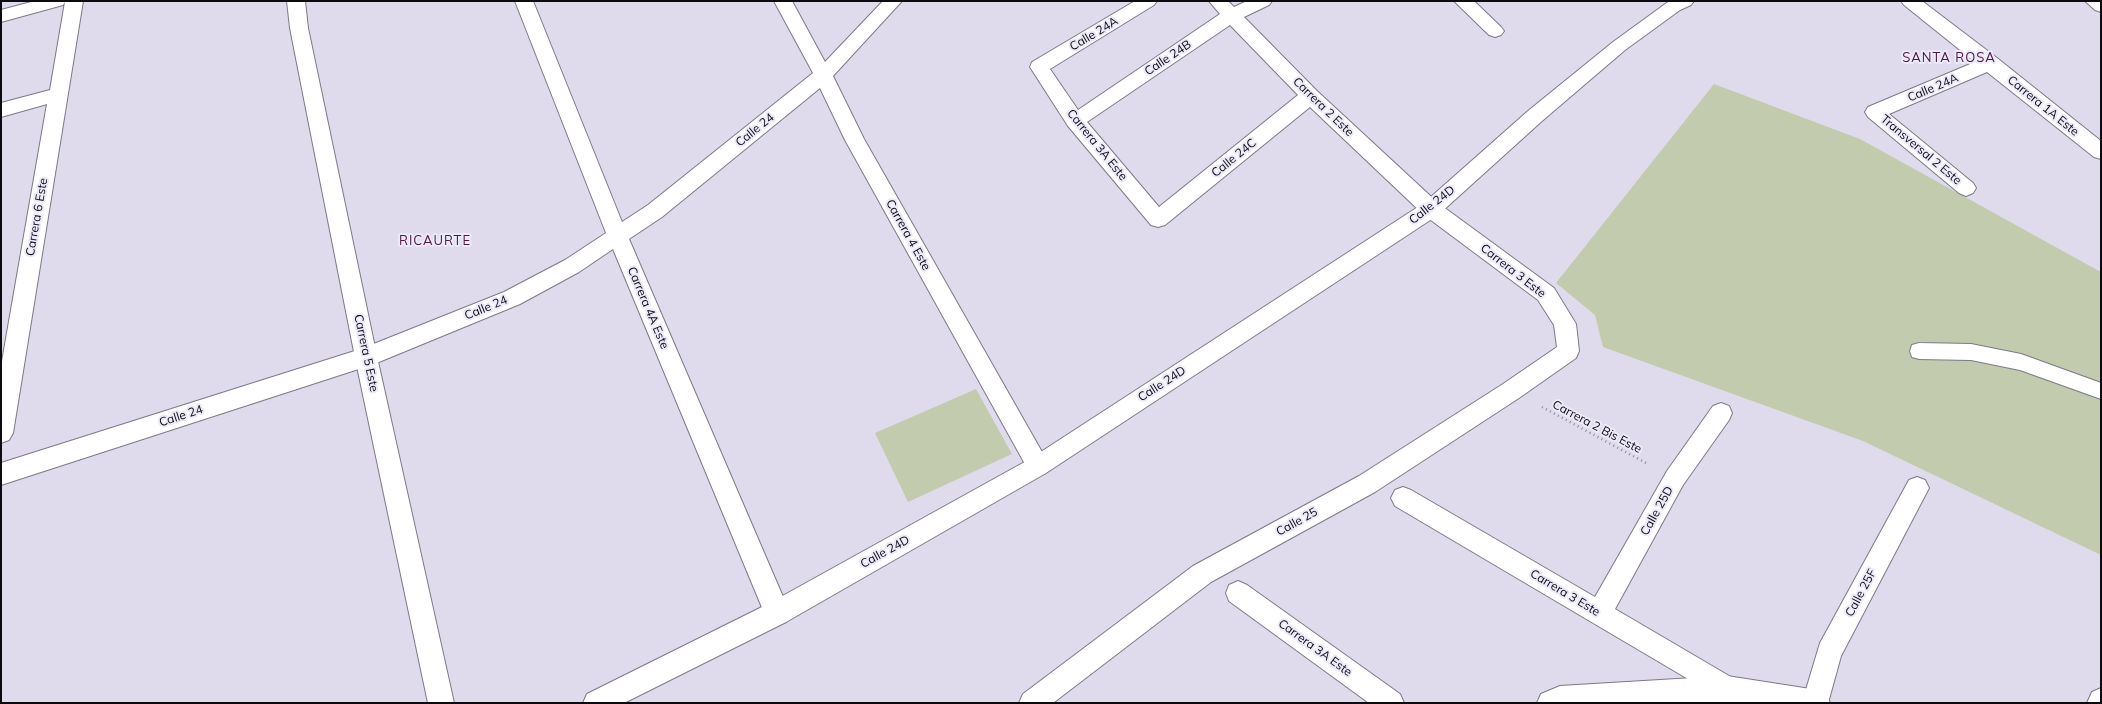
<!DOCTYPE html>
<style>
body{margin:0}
#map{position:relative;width:2102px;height:704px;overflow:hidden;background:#dfdbec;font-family:Mulish,sans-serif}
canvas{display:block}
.frame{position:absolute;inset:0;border:2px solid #0c0b10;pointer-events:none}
</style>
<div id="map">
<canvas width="2102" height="704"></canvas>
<div class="frame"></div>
</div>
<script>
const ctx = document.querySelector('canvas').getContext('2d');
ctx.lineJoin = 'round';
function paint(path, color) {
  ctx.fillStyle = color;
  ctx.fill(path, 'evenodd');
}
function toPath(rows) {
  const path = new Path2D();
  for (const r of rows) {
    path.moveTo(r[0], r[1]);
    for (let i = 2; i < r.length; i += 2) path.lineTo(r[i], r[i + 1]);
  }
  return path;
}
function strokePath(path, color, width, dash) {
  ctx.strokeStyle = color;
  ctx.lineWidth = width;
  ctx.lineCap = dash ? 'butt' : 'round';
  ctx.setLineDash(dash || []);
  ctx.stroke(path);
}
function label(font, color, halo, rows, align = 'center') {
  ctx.font = font + ' Mulish,sans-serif';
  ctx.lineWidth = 4;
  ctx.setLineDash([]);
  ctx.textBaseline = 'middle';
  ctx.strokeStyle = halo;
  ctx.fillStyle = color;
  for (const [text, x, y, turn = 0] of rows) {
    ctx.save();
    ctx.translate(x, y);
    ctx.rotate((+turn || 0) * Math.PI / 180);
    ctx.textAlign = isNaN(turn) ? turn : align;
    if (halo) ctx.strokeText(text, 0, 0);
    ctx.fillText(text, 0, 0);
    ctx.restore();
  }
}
paint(toPath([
 [1714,84,1860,139,2099,271,2101,270,2101,555,1863,441,1603,347,1595,315,1556,283],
 [976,389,1012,454,908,502,875,433]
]), '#c2cbad');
const service = toPath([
 [1919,343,1971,344,2021,354,2101,383,2101,399,2020,370,1971,360,1919,359,1912,357,1910,351,1912,345,1919,343]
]);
const minor = toPath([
 [35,1,83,1,13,433,9,440,1,443,1,367,47,104,1,117,1,103,50,90,65,2,63,5,1,22,1,10,35,1],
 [515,1,533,1,622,222,648,205,813,73,774,1,792,1,825,62,883,1,902,1,833,76,864,139,1046,459,1050,466,1046,473,1038,476,1030,473,845,140,820,88,662,217,629,239,790,613,786,622,777,625,768,622,613,249,579,272,520,304,374,364,1,485,1,463,361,349,504,292,565,260,606,233,515,1],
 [1135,1,1157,1,1154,5,1050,69,1078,110,1220,14,1209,1,1228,1,1234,7,1247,1,1272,1,1269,5,1244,17,1317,91,1438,203,1554,288,1576,324,1579,351,1576,358,1519,398,1375,492,1211,582,1053,703,1019,703,1023,694,1193,566,1359,476,1503,384,1557,347,1554,325,1538,300,1424,215,1310,107,1165,225,1158,227,1151,225,1068,126,1030,67,1032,62,1135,1],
 [1230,25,1298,95,1159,207,1087,122,1230,25],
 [1454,1,1474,1,1501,27,1504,31,1501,35,1495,37,1489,35,1454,1],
 [1901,1,1922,1,1997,58,2101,141,2101,159,2094,157,1987,72,1889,114,1973,183,1976,188,1973,193,1966,196,1959,193,1868,117,1865,112,1868,107,1975,62,1904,5,1901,1],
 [2085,1,2101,1,2101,12,2095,10,2085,1],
 [1721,403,1729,406,1732,413,1729,420,1683,485,1615,609,1736,680,1740,689,1736,698,1727,702,1395,506,1391,498,1395,490,1403,487,1411,490,1595,597,1667,471,1713,406,1721,403],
 [1917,477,1925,480,1929,488,1841,656,1828,703,1802,703,1820,643,1909,480,1917,477],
 [1238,581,1247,585,1400,694,1404,703,1369,703,1229,601,1226,593,1229,585,1238,581],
 [2101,688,2101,703,2087,703,2092,692,2101,688]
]);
const tertiary = toPath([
 [287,1,305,1,308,28,377,357,454,703,428,703,355,357,290,28,287,1],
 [1694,1,1691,5,1680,10,1625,50,1542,121,1438,215,1046,473,786,622,624,703,583,703,587,694,768,604,1030,459,1424,203,1528,111,1613,42,1668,2,1694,1]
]);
const secondary = toPath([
 [1727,676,1817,690,1826,694,1830,703,1537,703,1541,694,1560,686,1727,676]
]);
strokePath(service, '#7d7988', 2);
strokePath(minor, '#7d7988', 2);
strokePath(tertiary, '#7d7988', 2);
strokePath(secondary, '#7d7988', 2);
strokePath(toPath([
 [1542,407,1648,464]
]), '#8d8a96', 2.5, [1, 3.5]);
paint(service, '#fff');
paint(minor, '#fff');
paint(tertiary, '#fff');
paint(secondary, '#fff');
label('12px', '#0c0b10', '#ece9f9', [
 ["Calle 24A",1094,34,-31],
 ["Calle 24B",1168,58,-34],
 ["Calle 24A",1933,88,-23],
 ["Carrera 1A Este",2043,106,39],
 ["Carrera 2 Este",1323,107,44],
 ["Calle 24",755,130,-39],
 ["Carrera 3A Este",1097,145,51],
 ["Transversal 2 Este",1921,150,40],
 ["Calle 24C",1234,158,-39],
 ["Calle 24D",1432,205,-38],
 ["Carrera 6 Este",37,217,-80],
 ["Carrera 4 Este",908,235,61],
 ["Carrera 3 Este",1513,271,38],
 ["Calle 24",486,308,-22],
 ["Carrera 4A Este",648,308,67],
 ["Carrera 5 Este",366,353,78],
 ["Calle 24D",1162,384,-33],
 ["Calle 24",181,416,-18],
 ["Carrera 2 Bis Este",1597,427,28],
 ["Calle 25D",1657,511,-61],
 ["Calle 25",1297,522,-29],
 ["Calle 24D",885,552,-29],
 ["Carrera 3 Este",1565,593,31],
 ["Calle 25F",1861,593,-62],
 ["Carrera 3A Este",1315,648,36]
]);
ctx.letterSpacing = '1px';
label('13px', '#4e1843', '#ece9f9', [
 ["SANTA ROSA",1949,58],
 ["RICAURTE",435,241]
]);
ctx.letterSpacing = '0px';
</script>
